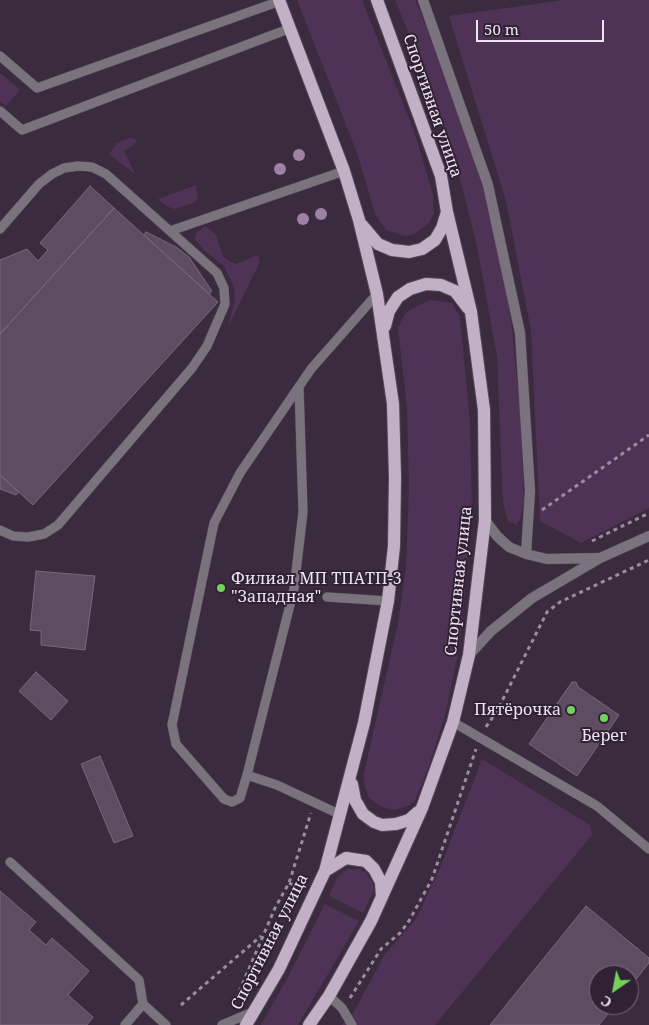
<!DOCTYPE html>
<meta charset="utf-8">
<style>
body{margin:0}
#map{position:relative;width:649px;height:1025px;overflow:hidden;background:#3a2b3e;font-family:"Noto Serif",serif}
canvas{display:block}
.north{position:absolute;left:589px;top:965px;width:50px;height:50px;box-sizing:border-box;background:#302134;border:1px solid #7c6f80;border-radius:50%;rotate:213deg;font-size:14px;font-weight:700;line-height:20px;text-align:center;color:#eee4f1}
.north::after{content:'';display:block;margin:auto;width:18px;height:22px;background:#74d25c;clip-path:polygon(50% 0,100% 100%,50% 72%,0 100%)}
.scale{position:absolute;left:476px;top:20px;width:128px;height:22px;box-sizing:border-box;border:2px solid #eee4f1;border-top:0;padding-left:6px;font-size:15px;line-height:18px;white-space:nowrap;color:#eee4f1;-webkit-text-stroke:4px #302134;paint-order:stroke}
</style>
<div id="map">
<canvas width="649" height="1025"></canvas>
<div class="north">С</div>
<div class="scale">50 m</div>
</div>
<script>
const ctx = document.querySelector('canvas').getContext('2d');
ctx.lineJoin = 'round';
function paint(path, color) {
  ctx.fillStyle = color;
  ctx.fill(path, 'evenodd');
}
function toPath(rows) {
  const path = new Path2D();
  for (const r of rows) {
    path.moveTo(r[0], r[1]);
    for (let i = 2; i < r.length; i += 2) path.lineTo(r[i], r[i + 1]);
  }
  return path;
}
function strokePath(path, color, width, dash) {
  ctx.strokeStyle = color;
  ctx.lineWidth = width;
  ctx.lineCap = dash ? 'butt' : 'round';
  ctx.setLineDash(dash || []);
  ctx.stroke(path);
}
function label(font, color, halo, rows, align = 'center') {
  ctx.font = font + ' "Noto Serif",serif';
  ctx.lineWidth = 4;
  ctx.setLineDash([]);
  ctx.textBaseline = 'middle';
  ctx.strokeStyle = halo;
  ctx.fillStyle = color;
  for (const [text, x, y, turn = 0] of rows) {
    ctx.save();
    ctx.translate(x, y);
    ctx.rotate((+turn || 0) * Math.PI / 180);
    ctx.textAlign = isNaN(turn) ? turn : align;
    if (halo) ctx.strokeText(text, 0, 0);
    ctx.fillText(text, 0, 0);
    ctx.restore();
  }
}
paint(toPath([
 [297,0,362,0,414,131,433,194,434,214,429,223,414,234,405,236,386,230,375,214,357,153],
 [395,0,415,0,437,51,463,124,485,195,503,274,512,328,521,421,524,500,520,520,516,525,508,521,503,504,497,357,477,246,454,155,430,86],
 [564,0,649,0,649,508,581,543,540,521,531,331,506,201,449,16],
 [0,73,20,90,6,106,0,101],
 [129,138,135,139,136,143,124,151,135,174,109,154,117,143],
 [196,185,198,198,194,203,174,209,166,206,158,199],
 [205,226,216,234,223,256,227,260,236,264,258,255,260,262,228,327,235,300,234,287,224,266,204,250,195,239,196,233],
 [430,300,452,303,460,317,470,422,472,511,460,643,446,712,429,766,415,800,410,805,394,810,380,806,369,798,364,784,364,773,398,623,406,567,409,489,407,408,398,328,405,314,411,309],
 [482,759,590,825,592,835,435,1025,341,1025,351,1017,385,954,416,919,440,868],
 [347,869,359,869,365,872,373,883,374,890,363,913,329,896,337,878],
 [325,904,359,921,298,1025,261,1025,289,975]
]), '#4f3356');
const building = toPath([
 [90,186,114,208,0,334,0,260,27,249,38,261,48,250,40,243,90,186],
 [114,208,218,302,33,505,0,475,0,334,114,208],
 [146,232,176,247,189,257,212,291,209,294,144,235,146,232],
 [0,475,19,492,16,495,0,489,0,475],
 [36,571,95,576,85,650,41,645,41,631,30,630,36,571],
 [36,672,68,701,51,720,19,691,36,672],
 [572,682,576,682,578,687,619,715,577,776,529,744,572,682],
 [100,756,133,836,114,843,81,764,100,756],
 [0,891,36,922,29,930,46,945,52,938,89,971,68,995,93,1017,87,1025,0,1025,0,891],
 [586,906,649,958,649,963,629,988,629,975,599,975,599,1005,615,1005,599,1025,490,1025,586,906]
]);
paint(building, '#5e4d62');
strokePath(building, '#79677d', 1);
const lane = toPath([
 [0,56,37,88,280,1],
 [0,111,22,130,291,28],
 [0,229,39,184,52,174,64,168,78,166,92,167,106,174,217,273,224,288,225,304,207,346,192,368,58,525,44,534,28,537,13,536,0,530],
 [170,231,344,171],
 [327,597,388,601],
 [453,722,597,806,649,849],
 [247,775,294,589,303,512,299,387],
 [341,815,277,785,247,775,240,798,232,802,224,799,176,744,172,725,214,523,240,473,311,369,377,294],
 [10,862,139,980,143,1004],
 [329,996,342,1008,352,1025],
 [125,1025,143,1004,166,1025],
 [222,1025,255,1011]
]);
const street = toPath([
 [423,0,488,185,520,333,530,491,526,554],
 [485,520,497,536,509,547,526,554,547,559,599,558],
 [469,655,491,631,532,598,600,558,649,536]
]);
const primary = toPath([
 [362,225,378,244,392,250,409,252,422,249,435,240,442,228,447,212],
 [385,326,389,311,398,297,410,289,426,284,441,285,455,291,468,308],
 [352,784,355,800,363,814,374,822,382,825,396,824,409,820,418,812],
 [325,871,346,858,366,861,374,869,381,882,382,897],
 [246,1025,279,969,325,871,364,723,388,601,394,546,395,477,393,404,377,294,359,220,344,171,279,0],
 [309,1025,329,996,371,921,422,808,453,722,469,655,485,520,484,410,471,312,447,212,441,176,377,0]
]);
strokePath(lane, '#57495b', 10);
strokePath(street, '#57495b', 11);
strokePath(primary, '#57495b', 14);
strokePath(toPath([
 [542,510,649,435],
 [592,541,649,513],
 [486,727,497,711,547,612,560,602,649,560],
 [289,883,302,889],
 [350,998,381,949,400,933,409,921,432,879,476,749],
 [181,1005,261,936],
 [233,1006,275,908,289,883,311,813]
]), '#9a8e9d', 3, [4, 4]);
strokePath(lane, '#7a727c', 9);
strokePath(street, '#7a727c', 10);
strokePath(primary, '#c2b1c6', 12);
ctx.fillStyle = '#9e82a4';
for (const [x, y] of [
 [299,155],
 [280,169],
 [321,214],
 [303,219]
]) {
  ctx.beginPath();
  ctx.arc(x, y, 6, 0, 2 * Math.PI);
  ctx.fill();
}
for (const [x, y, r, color] of [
 [221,588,5,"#74d25c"],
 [571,710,5,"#74d25c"],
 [604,718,5,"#74d25c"]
]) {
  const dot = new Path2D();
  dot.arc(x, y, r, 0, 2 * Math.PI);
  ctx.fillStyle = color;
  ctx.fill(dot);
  strokePath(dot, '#302134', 2);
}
label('16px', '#eee4f1', '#302134', [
 ["Спортивная улица",432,106,71],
 ["Спортивная улица",459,581,-84],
 ["Спортивная улица",270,942,-63]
]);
label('16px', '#eee4f1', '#302134', [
 ["Филиал МП ТПАТП-3",231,579],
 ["\"Западная\"",231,597],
 ["Пятёрочка",561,710,"right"],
 ["Берег",604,736,"center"]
], 'left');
</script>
